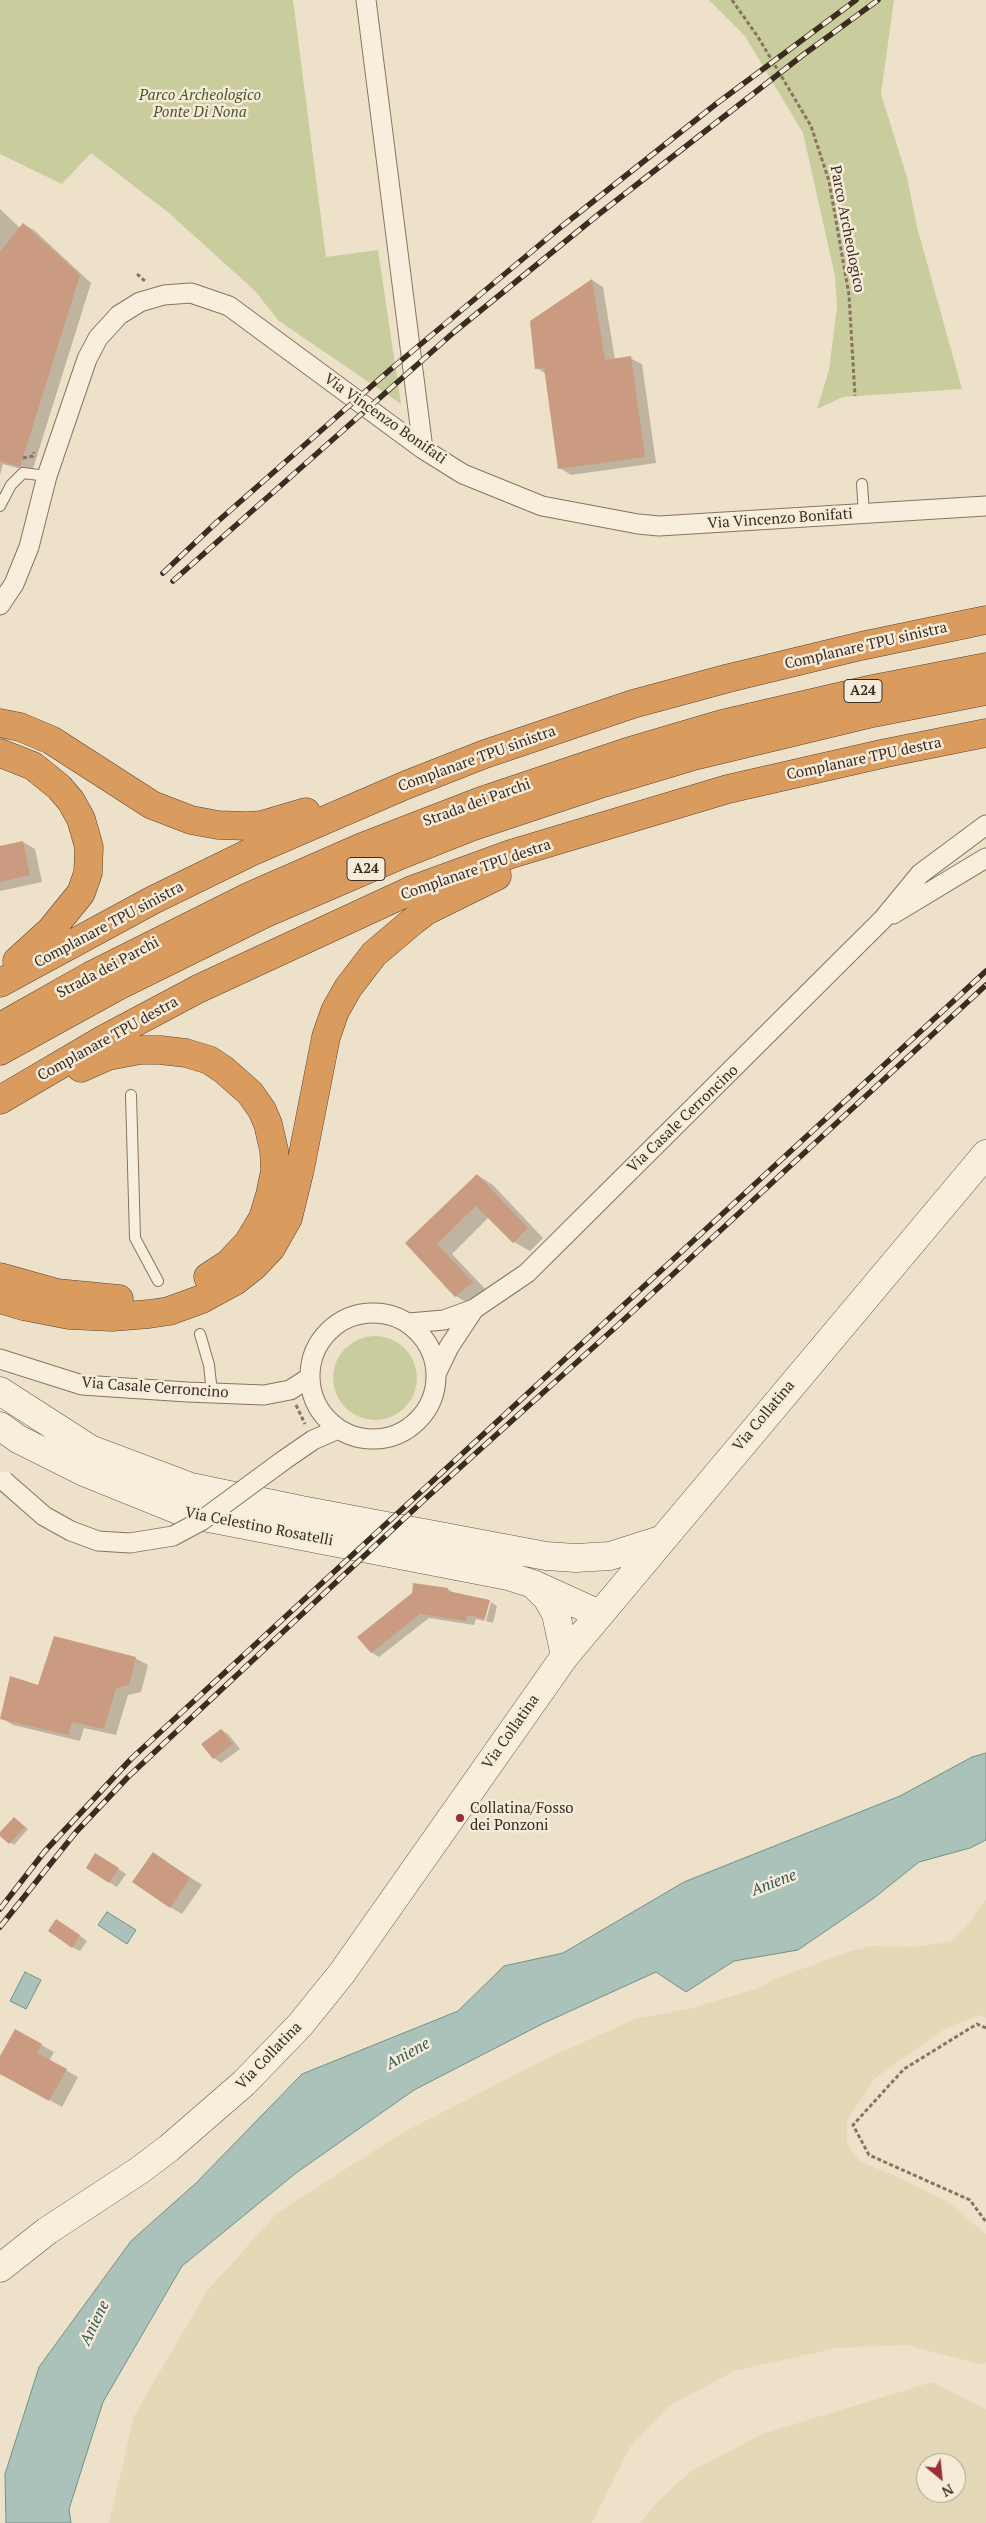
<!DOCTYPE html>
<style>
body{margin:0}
#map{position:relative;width:986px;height:2523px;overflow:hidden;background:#eee1c9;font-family:"PT Serif",serif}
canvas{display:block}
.north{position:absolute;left:916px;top:2453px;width:50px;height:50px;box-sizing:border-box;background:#f5ebd8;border:1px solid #ab9f8f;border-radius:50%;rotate:152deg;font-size:14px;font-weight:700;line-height:20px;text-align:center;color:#3b2c21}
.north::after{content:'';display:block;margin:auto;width:18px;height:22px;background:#973036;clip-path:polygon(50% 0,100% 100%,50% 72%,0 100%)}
</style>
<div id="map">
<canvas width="986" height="2523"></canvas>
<div class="north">N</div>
</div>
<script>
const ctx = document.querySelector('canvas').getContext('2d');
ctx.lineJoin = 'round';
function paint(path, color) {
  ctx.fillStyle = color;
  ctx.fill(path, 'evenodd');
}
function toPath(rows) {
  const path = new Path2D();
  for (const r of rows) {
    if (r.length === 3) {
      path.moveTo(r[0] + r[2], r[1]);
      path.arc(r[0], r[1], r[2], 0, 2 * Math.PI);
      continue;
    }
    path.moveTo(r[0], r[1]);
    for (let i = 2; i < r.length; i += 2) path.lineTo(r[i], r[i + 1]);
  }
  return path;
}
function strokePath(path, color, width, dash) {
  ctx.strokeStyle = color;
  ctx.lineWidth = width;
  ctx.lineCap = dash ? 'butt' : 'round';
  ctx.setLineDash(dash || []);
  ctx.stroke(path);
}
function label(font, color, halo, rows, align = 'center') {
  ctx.font = font + ' "PT Serif",serif';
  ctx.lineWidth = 5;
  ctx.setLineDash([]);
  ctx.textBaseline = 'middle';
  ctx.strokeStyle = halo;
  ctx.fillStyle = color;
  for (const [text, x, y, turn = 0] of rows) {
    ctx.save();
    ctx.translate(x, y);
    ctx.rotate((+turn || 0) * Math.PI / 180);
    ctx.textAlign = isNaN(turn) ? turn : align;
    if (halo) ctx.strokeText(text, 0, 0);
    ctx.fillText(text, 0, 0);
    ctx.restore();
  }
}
paint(toPath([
 [986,1899,986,2018,981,2015,944,2029,874,2079,847,2121,847,2143,860,2162,891,2174,948,2202,986,2234,986,2363,978,2364,907,2345,837,2348,734,2371,669,2406,630,2447,592,2523,109,2523,134,2416,207,2291,277,2213,402,2133,548,2058,635,2019,688,2009,756,1989,777,1978,851,1951,873,1946,913,1947,950,1942,965,1928],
 [932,2382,986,2409,986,2523,640,2523,660,2499,690,2472,762,2434],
 [926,2463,956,2463,956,2493,926,2493]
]), '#e3d9b7');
paint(toPath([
 [0,0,293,0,326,257,378,250,401,404,279,321,255,291,169,213,91,153,62,184,0,154],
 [709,0,894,0,881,94,907,177,917,227,962,389,843,397,817,409,829,370,837,307,835,276,803,133,745,36],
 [375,1378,42]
]), '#c9cc9d');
const water = toPath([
 [986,1753,986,1840,970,1848,919,1862,874,1898,798,1950,734,1961,686,1992,656,1972,544,2023,414,2090,296,2173,182,2266,103,2402,69,2509,71,2523,6,2523,5,2474,39,2367,131,2241,196,2183,302,2074,458,2011,504,1966,563,1953,684,1882,900,1796,972,1757,986,1753],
 [107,1912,136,1930,127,1944,98,1925,107,1912],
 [25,1972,41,1980,26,2009,10,2001,25,1972]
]);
paint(water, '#aac2b9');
strokePath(water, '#709187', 1);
paint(toPath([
 [0,209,20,228,23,224,34,230,91,283,32,472,3,464,0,475],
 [592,280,603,287,615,360,630,358,642,364,656,463,571,475,560,468,546,374,537,368],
 [23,842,35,849,42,882,0,891,0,847],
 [477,1175,493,1185,543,1238,530,1251,514,1242,489,1217,452,1254,488,1292,472,1306,456,1296,406,1244],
 [448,1589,455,1594,490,1602,488,1602,484,1621,476,1619,474,1625,429,1618,379,1657,371,1652,413,1594],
 [491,1602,497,1606,493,1623,486,1621],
 [135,1658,148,1665,141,1692,128,1695,116,1735,84,1728,80,1741,13,1725,1,1718],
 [222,1730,229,1735,240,1749,221,1763,214,1758],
 [17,1820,28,1829,14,1845,0,1834],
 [153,1853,202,1885,182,1914,170,1907],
 [104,1859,126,1874,117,1887,87,1868],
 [65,1925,87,1941,80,1951,72,1947],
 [16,2031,54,2052,49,2061,78,2077,62,2107,0,2073,0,2059]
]), '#0003');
paint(toPath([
 [23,223,80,275,20,467,0,461,0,252],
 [592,279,605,360,631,356,645,457,558,469,544,368,535,369,530,321],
 [23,841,30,875,0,882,0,846],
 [477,1174,528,1228,513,1243,476,1206,437,1244,473,1282,455,1297,405,1243],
 [413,1583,448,1588,448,1591,490,1600,485,1619,468,1615,466,1621,420,1614,371,1653,357,1637,412,1593],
 [54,1636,136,1657,129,1685,116,1688,104,1729,72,1722,68,1735,0,1719,10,1676,38,1685],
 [221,1729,233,1744,213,1759,201,1744],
 [14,1817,25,1827,9,1844,0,1836,0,1832],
 [153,1852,190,1878,170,1908,132,1882],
 [95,1853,119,1868,109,1883,86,1868],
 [56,1919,80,1935,72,1948,48,1931],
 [15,2029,42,2044,37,2053,67,2069,49,2101,0,2074,0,2056]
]), '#ca9b80');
const lane = toPath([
 [862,484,864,513],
 [0,506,11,485,23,473,47,476],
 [131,1095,135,1238,158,1281],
 [200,1334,209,1365,212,1393]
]);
const street = toPath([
 [366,0,423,449],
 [0,605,14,584,29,547,47,476,87,359,98,338,119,315,140,302,164,295,191,293,229,306,423,449,463,474,542,506,638,524,659,526,986,506],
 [893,914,986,858],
 [373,1376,63],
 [409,1323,444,1320,474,1309,527,1273,883,919,920,874,986,825],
 [0,1359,82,1385,187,1392,264,1395,290,1390,309,1378],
 [437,1372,449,1347,474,1309],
 [284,1460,313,1440,338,1429]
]);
const secondary = toPath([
 [0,1391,90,1449,191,1487,301,1510,546,1556,576,1558,610,1556,660,1540],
 [0,1426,18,1439,84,1472,188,1514,508,1576,533,1584,599,1614],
 [536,1587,547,1598,556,1614,565,1656],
 [0,2268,47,2231,140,2170,169,2148,244,2083,300,2025,342,1973,565,1656,986,1154]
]);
const highway = toPath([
 [0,723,20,727,51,740,152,805,191,820,218,825,248,826,262,825,306,812],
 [0,753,33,766,59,787,71,801,81,819,89,847,88,873,81,893,51,930,17,961],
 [0,983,153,900,251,852,406,785,485,754,633,704,729,678,861,646,986,620],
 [0,1027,90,976,250,896,362,847,481,801,627,752,722,724,873,689,986,667],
 [0,1051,118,986,264,914,403,854,471,827,603,783,690,757,873,713,986,691],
 [81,1068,108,1056,140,1050,160,1050,186,1053,209,1060,224,1070,250,1093,262,1110,268,1124,274,1150,275,1171,270,1195,263,1218,248,1243,228,1264,208,1277],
 [0,1100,104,1039,198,989,412,890,511,854,728,789,886,753,986,733],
 [0,1277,57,1293,119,1299],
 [0,1299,23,1306,69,1315,112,1317,149,1314,169,1311,202,1299,235,1281,254,1266,271,1248,288,1218,300,1169,326,1037,335,1011,348,988,374,954,413,921,426,911,497,876]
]);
strokePath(lane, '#8a735e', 12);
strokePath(street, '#8a735e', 21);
strokePath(secondary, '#6c5441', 29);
strokePath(highway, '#584132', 29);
strokePath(toPath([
 [732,0,758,37,811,126,829,181,849,295,855,396],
 [137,274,146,282],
 [23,458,33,456,34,452],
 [296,1405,305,1424],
 [986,2028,977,2024,904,2069,853,2125,869,2155,970,2200,986,2222]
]), '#8a735e', 3, [4, 2.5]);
strokePath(lane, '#f8eedc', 10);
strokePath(street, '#f8eedc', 19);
strokePath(secondary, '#f8eedc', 28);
strokePath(highway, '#d99c5e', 28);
const rail = toPath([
 [163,573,217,522,391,369,561,227,716,104,856,0],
 [173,581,453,333,599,214,803,55,878,0],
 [0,1909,45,1851,131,1759,986,971],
 [0,1927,76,1832,128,1777,424,1500,617,1326,986,985]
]);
strokePath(rail, '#3b2c21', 5.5);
strokePath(rail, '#f5ebd8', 4, [11]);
const streetBridge = toPath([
 [4,1481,44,1516,71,1531,98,1541,130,1543,173,1536,201,1521,284,1460]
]);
strokePath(streetBridge, '#8a735e', 21, []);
strokePath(streetBridge, '#f8eedc', 19);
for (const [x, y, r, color] of [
 [460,1818,5,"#973036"]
]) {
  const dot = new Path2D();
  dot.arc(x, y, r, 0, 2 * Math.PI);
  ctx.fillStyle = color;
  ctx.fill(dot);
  strokePath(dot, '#f5ebd8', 2);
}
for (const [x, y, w] of [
 [863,691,38],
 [366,869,38]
]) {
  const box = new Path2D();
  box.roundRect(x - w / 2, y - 11.5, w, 23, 4);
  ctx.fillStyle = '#f5ebd8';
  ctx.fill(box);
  strokePath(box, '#3b2c21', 1);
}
label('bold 14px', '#3b2c21', null, [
 ["A24",863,691],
 ["A24",366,869]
]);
label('italic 15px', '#4d5628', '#f5ebd8', [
 ["Parco Archeologico",200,96],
 ["Ponte Di Nona",200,113]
]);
label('15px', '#3b2c21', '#f5ebd8', [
 ["Parco Archeologico",847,229,79],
 ["Via Vincenzo Bonifati",385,419,35],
 ["Via Vincenzo Bonifati",780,519,-4],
 ["Complanare TPU sinistra",866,646,-13],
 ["Complanare TPU sinistra",477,759,-20],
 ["Complanare TPU destra",864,759,-12],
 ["Strada dei Parchi",477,803,-20],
 ["Complanare TPU destra",476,870,-19],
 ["Complanare TPU sinistra",109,925,-28],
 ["Strada dei Parchi",108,968,-28],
 ["Complanare TPU destra",108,1039,-29],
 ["Via Casale Cerroncino",683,1119,-44],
 ["Via Casale Cerroncino",155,1388,4],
 ["Via Collatina",764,1416,-50],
 ["Via Celestino Rosatelli",259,1527,11],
 ["Via Collatina",511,1732,-55],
 ["Via Collatina",269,2056,-46]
]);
label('15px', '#3b2c21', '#f5ebd8', [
 ["Collatina/Fosso",470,1809],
 ["dei Ponzoni",470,1826]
], 'left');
label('italic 16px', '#315a55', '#f5ebd8', [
 ["Aniene",774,1883,-21],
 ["Aniene",408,2054,-29],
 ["Aniene",95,2323,-64]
]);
</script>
